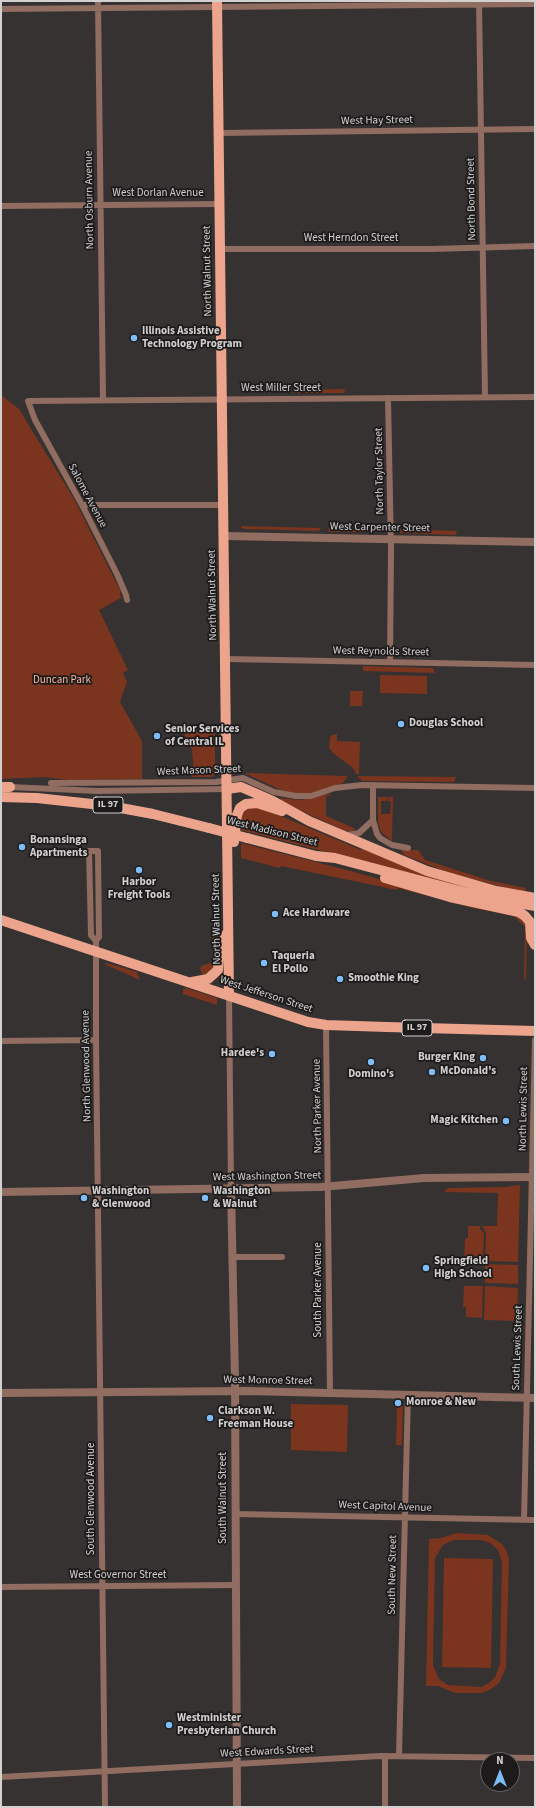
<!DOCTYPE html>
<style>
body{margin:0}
#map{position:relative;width:536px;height:1808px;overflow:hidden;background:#353231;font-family:"Source Sans 3",sans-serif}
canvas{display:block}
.frame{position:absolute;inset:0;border:2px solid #d3d1d0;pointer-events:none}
.north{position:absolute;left:480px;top:1752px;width:40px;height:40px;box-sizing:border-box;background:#1c1a1a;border:1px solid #656363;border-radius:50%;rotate:0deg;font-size:11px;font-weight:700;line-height:16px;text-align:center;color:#d3d1d0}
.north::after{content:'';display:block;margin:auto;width:14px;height:18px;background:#7fbdf9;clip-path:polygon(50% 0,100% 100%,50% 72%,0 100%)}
</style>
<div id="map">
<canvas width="536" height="1808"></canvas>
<div class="frame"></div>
<div class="north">N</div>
</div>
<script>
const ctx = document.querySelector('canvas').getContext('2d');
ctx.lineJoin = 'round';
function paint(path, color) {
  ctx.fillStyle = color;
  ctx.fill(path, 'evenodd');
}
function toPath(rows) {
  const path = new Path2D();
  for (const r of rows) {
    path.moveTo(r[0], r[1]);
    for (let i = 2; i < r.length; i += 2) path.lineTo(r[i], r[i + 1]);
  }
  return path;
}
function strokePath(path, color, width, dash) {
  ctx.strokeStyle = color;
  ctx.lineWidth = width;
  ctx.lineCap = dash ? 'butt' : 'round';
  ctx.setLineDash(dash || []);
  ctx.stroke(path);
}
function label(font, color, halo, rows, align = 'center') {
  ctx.font = font + ' "Source Sans 3",sans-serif';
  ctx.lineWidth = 3.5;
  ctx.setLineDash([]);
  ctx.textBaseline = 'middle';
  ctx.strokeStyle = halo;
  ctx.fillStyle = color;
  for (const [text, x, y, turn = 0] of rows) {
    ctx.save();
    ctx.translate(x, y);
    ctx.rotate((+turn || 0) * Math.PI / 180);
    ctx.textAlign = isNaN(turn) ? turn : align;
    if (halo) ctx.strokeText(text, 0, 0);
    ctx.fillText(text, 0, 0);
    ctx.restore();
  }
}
paint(toPath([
 [345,389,344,393,294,393,292,390],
 [1,395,19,409,74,499,120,590,121,598,99,610,128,670,123,673,127,682,120,702,142,741,142,779,70,780,44,777,1,779],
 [241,526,321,528,319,531,245,529,241,528],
 [328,528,372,528,372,532,329,532],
 [400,529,456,531,457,532,456,535,400,533],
 [363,666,433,668,435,673,363,671],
 [380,675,427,676,427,694,380,693],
 [350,691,363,691,362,706,350,706],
 [209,726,215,726,215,774,211,777,191,777,192,773,194,772,192,750,183,732,209,732],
 [337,734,337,741,360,742,359,774,356,774,353,768,333,753,329,748,330,737,332,735],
 [244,773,347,776,347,777,343,783,326,789,313,793,298,794,281,790],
 [357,776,456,777,454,782,362,781],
 [329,794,332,795,326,796,326,816,354,828,354,831,345,831,280,801,281,798,300,800],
 [378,797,387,797,387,801,381,801,381,814,390,814,391,802,388,801,388,797,393,797,392,841,381,832,378,823],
 [250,807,262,808,361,850,362,848,478,891,241,830,242,816,245,810],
 [241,843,351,871,450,900,517,914,527,926,526,979,524,980,525,927,514,916,473,908,398,888,397,890,281,866,280,868,241,858],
 [401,850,418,850,425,860,491,881,526,888,525,893,447,872,404,855],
 [213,929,217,929,214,966,209,972,203,975,200,969,201,966,213,962],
 [107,963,137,972,140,980,104,964],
 [186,988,217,998,217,1005,183,994,183,989],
 [520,1185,518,1262,485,1261,486,1233,482,1226,497,1226,498,1193,444,1192,448,1188,505,1187],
 [468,1226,480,1226,480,1229,484,1233,483,1260,464,1260,465,1239,468,1238],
 [485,1264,518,1265,518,1284,485,1283],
 [464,1286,483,1286,482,1318,466,1317,466,1307,463,1307],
 [485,1286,518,1288,517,1321,484,1320],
 [291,1404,348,1405,347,1452,291,1450],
 [397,1406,403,1406,402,1445,396,1445],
 [457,1533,488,1535,502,1544,506,1550,509,1559,506,1668,499,1683,491,1689,482,1693,455,1693,438,1686,426,1686,429,1539,441,1538],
 [454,1540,481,1540,490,1543,498,1550,502,1562,500,1664,495,1677,489,1683,481,1687,448,1685,439,1679,433,1665,435,1558,443,1545],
 [444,1558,493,1559,491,1668,442,1667]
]), '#7b341d');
strokePath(toPath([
 [98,1,103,400],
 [479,1,485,397],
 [1,9,535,4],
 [219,133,535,129],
 [1,206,219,204],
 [220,249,432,249,535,246],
 [388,398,391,549,390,662],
 [82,505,223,505],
 [127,600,126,595,117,574,82,505,35,420,28,401,535,397],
 [226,659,535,665],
 [51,783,216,782,243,778,274,792,296,796,311,796,335,788,362,785,535,788],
 [373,785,373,820,377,834,380,838,392,845,408,848],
 [10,787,98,791,227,789],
 [347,835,359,833,373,820],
 [96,941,91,935,89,851,98,851,99,937,96,941,96,1040,105,1807],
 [229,995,231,1189],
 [326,1025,330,1393],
 [1,1041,96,1040],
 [233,1257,282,1257],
 [235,1514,535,1520],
 [524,1520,535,1040],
 [1,1587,236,1585],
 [399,1756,408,1394],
 [1,1777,380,1756,535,1758],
 [385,1807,385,1756]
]), '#906c61', 6);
strokePath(toPath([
 [224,536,535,542],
 [231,1189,235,1379,237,1807],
 [1,1192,321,1187,424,1178,533,1177],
 [1,1393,247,1391,535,1398]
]), '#906c61', 8);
strokePath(toPath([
 [217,1,229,995],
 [1,787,10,787],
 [227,789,241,787,248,790,273,801,309,821,427,871,496,891,535,898],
 [1,797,37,798,110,806,153,814,209,828],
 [247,838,316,856,335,858,475,895,535,906],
 [234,842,237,815,240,808,246,804,257,803,282,811],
 [385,878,450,897,519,912,525,916,530,922,531,938,535,945],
 [1,920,308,1022,326,1025,387,1027,535,1031],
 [192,982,208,979,218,970,219,951,227,933]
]), '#eca48d', 10);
strokePath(toPath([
 [209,828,247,838]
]), '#eca48d', 10);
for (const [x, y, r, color] of [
 [134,338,4,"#7fbdf9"],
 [401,724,4,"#7fbdf9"],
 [157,736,4,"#7fbdf9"],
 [22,847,4,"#7fbdf9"],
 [139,870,4,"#7fbdf9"],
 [275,914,4,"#7fbdf9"],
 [264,963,4,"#7fbdf9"],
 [340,979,4,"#7fbdf9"],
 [272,1054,4,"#7fbdf9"],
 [483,1058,4,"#7fbdf9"],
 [371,1062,4,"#7fbdf9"],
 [432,1072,4,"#7fbdf9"],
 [506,1121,4,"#7fbdf9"],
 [84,1198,4,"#7fbdf9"],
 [205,1198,4,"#7fbdf9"],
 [426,1268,4,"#7fbdf9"],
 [398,1403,4,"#7fbdf9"],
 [210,1418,4,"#7fbdf9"],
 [169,1725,4,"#7fbdf9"]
]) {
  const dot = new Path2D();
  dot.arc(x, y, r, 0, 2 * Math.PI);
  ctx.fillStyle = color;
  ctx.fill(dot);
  strokePath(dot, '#1c1a1a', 1.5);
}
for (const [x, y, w] of [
 [108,805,30],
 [417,1028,30]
]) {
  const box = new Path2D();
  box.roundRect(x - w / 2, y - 8, w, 16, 3);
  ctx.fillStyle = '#1c1a1a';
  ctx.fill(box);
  strokePath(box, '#d3d1d0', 1);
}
label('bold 10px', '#d3d1d0', null, [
 ["IL 97",108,805],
 ["IL 97",417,1028]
]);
label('11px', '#d3d1d0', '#1c1a1a', [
 ["West Hay Street",377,121,-1],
 ["West Dorlan Avenue",158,194],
 ["North Bond Street",472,199,-91],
 ["North Osburn Avenue",90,200,-91],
 ["West Herndon Street",351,239],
 ["North Walnut Street",208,271,-91],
 ["West Miller Street",281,389],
 ["North Taylor Street",380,471,-91],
 ["Salome Avenue",87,496,62],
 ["West Carpenter Street",380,528,1],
 ["North Walnut Street",213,595,-91],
 ["West Reynolds Street",381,652,1],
 ["West Mason Street",199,771,-2],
 ["West Madison Street",272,832,14],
 ["North Walnut Street",217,919,-91],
 ["West Jefferson Street",266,995,18],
 ["North Glenwood Avenue",87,1066,-91],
 ["North Parker Avenue",318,1106,-91],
 ["North Lewis Street",524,1109,-89],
 ["West Washington Street",267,1177,-1],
 ["South Parker Avenue",319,1290,-90],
 ["South Lewis Street",518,1348,-88],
 ["West Monroe Street",268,1381,1],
 ["South Walnut Street",224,1498,-90],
 ["South Glenwood Avenue",92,1499,-90],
 ["West Capitol Avenue",385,1507,2],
 ["South New Street",393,1575,-89],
 ["West Governor Street",118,1576],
 ["West Edwards Street",267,1752,-3]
]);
label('bold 11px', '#d3d1d0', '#1c1a1a', [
 ["Illinois Assistive",142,332],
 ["Technology Program",142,345],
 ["Douglas School",409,724],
 ["Senior Services",165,730],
 ["of Central IL",165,743],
 ["Bonansinga",30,841],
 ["Apartments",30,854],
 ["Harbor",139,883,"center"],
 ["Freight Tools",139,896,"center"],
 ["Ace Hardware",283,914],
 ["Taqueria",272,957],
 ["El Pollo",272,970],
 ["Smoothie King",348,979],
 ["Hardee's",264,1054,"right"],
 ["Burger King",475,1058,"right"],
 ["McDonald's",440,1072],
 ["Domino's",371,1075,"center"],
 ["Magic Kitchen",498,1121,"right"],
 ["Washington",92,1192],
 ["& Glenwood",92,1205],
 ["Washington",213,1192],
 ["& Walnut",213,1205],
 ["Springfield",434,1262],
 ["High School",434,1275],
 ["Monroe & New",406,1403],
 ["Clarkson W.",218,1412],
 ["Freeman House",218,1425],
 ["Westminister",177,1719],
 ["Presbyterian Church",177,1732]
], 'left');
label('11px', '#f8b6a0', '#1c1a1a', [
 ["Duncan Park",62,681]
]);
</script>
